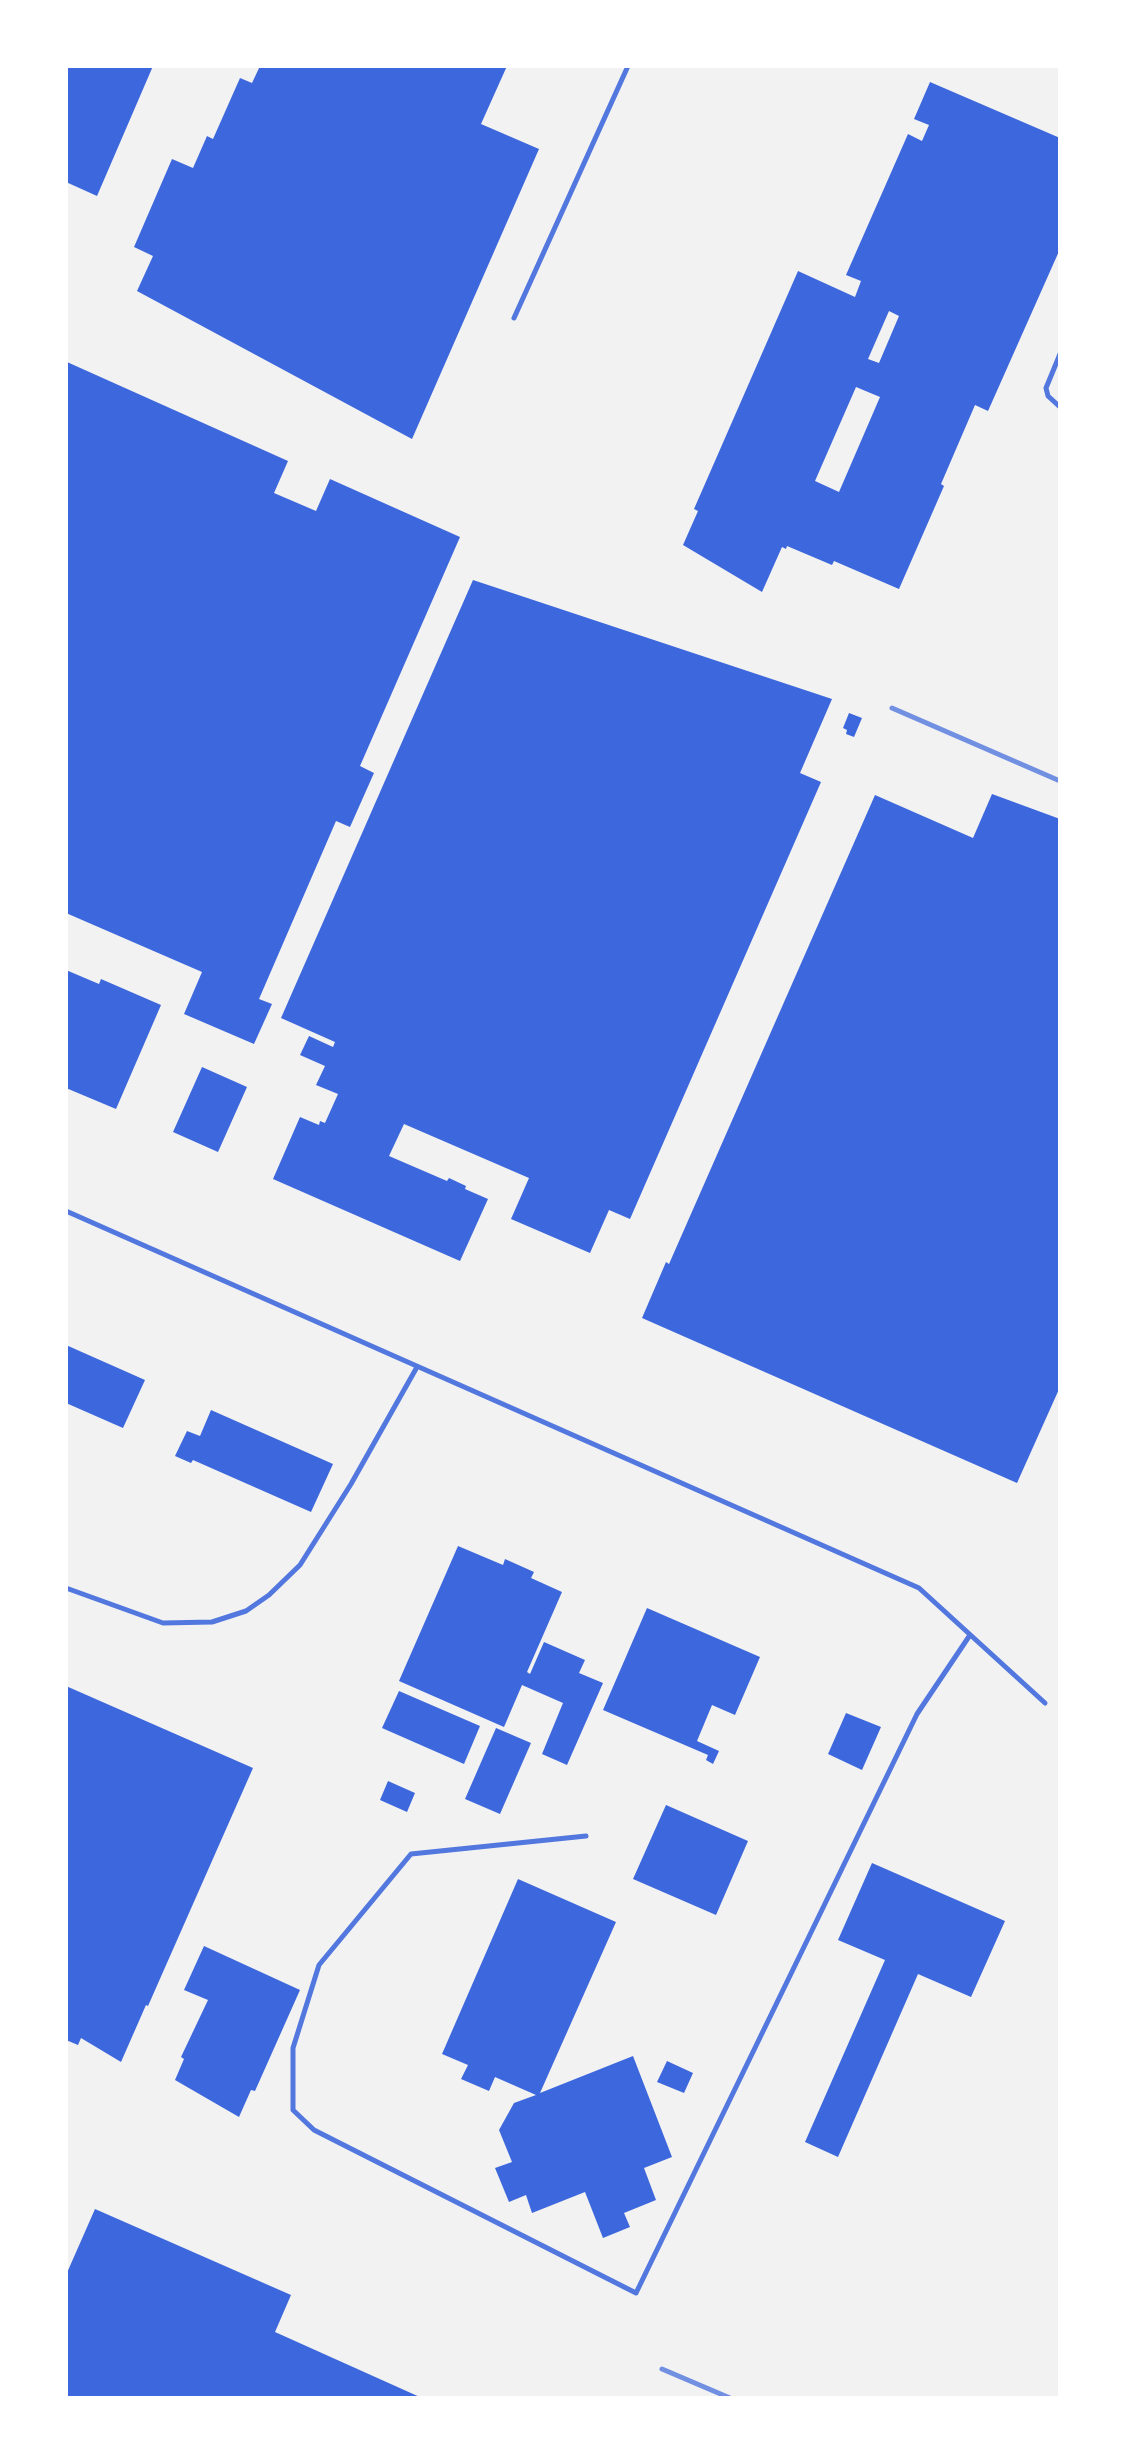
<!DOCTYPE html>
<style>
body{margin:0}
#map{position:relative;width:1126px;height:2464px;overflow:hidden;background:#f2f2f2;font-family:Helvetica,sans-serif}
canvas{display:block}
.frame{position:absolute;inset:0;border:68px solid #fff;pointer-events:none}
</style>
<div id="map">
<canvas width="1126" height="2464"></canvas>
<div class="frame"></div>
</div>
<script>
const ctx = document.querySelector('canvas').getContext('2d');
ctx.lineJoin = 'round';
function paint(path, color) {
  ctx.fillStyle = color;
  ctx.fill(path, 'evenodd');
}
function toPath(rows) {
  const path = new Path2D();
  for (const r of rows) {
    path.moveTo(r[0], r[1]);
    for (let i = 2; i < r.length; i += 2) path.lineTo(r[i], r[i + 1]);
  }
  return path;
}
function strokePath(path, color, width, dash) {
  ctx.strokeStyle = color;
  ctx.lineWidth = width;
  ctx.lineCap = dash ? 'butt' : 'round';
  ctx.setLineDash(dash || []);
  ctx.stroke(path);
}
paint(toPath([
 [66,66,153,66,97,196,66,182],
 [260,66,507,66,481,124,539,149,412,439,137,291,153,256,134,247,172,159,193,168,207,136,213,139,240,78,252,83],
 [930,82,1060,138,1060,249,988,411,975,405,941,484,944,486,899,589,834,561,832,565,787,546,786,549,782,547,762,592,683,545,698,511,694,509,798,271,855,297,861,281,846,275,908,134,922,141,929,125,914,119],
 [889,311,899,316,879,363,868,359],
 [856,387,880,397,839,492,815,481],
 [67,362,288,461,274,493,316,511,330,479,460,537,360,766,374,773,350,827,336,821,259,999,272,1004,254,1044,184,1014,202,972,66,913],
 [473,580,832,699,800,773,821,782,630,1219,609,1210,590,1253,511,1219,529,1178,404,1124,389,1156,447,1181,449,1178,466,1186,465,1189,488,1199,460,1261,273,1179,300,1117,319,1125,320,1121,325,1123,338,1094,316,1085,325,1066,300,1055,309,1036,333,1047,335,1042,281,1018],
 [849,713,862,718,854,737,846,734,847,730,843,728],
 [992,794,1060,819,1060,1387,1017,1483,642,1318,666,1262,669,1264,875,795,973,838],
 [66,970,99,984,101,979,161,1005,116,1109,66,1088],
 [202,1067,247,1087,218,1152,173,1132],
 [66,1345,145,1380,123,1428,66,1403],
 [211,1410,333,1464,311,1512,193,1460,191,1463,175,1456,187,1431,200,1436],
 [458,1546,503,1565,505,1559,534,1572,531,1578,562,1592,527,1672,530,1674,544,1642,585,1660,579,1673,603,1683,567,1765,542,1754,563,1703,522,1685,504,1727,399,1681],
 [647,1608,760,1657,735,1715,712,1705,697,1741,719,1751,713,1764,706,1760,708,1755,603,1710],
 [66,1686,253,1768,148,2006,146,2005,121,2062,81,2038,78,2045,66,2040],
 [399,1691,480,1726,464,1764,382,1728],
 [846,1713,881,1727,862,1770,828,1754],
 [496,1728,531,1743,500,1814,465,1799],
 [388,1781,415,1793,407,1812,380,1800],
 [666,1805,748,1841,716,1915,633,1879],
 [872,1863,1005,1921,971,1997,918,1974,838,2157,805,2142,885,1960,838,1940],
 [518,1879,616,1922,540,2093,633,2056,672,2157,644,2168,656,2200,624,2213,630,2227,603,2238,585,2192,532,2213,526,2195,509,2202,495,2168,512,2162,499,2130,514,2103,536,2095,495,2077,489,2091,461,2079,468,2065,442,2054],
 [204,1946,300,1990,255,2091,251,2090,239,2117,175,2080,184,2059,181,2057,208,2000,184,1990],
 [667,2061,693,2073,684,2093,657,2082],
 [95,2209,291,2295,275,2332,422,2398,66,2398,66,2275]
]), '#3d67dc');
strokePath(toPath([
 [514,318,628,66],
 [1060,354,1046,388,1048,396,1060,407],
 [66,1211,919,1588,1045,1703],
 [66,1588,163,1623,212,1622,246,1611,269,1595,300,1565,351,1484,417,1367],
 [586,1836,411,1854,319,1965,293,2048,293,2110,314,2130,636,2293,917,1714,970,1635]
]), '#5277de', 5);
strokePath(toPath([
 [892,708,1060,781],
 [662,2369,730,2398]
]), '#7290e2', 5);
</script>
